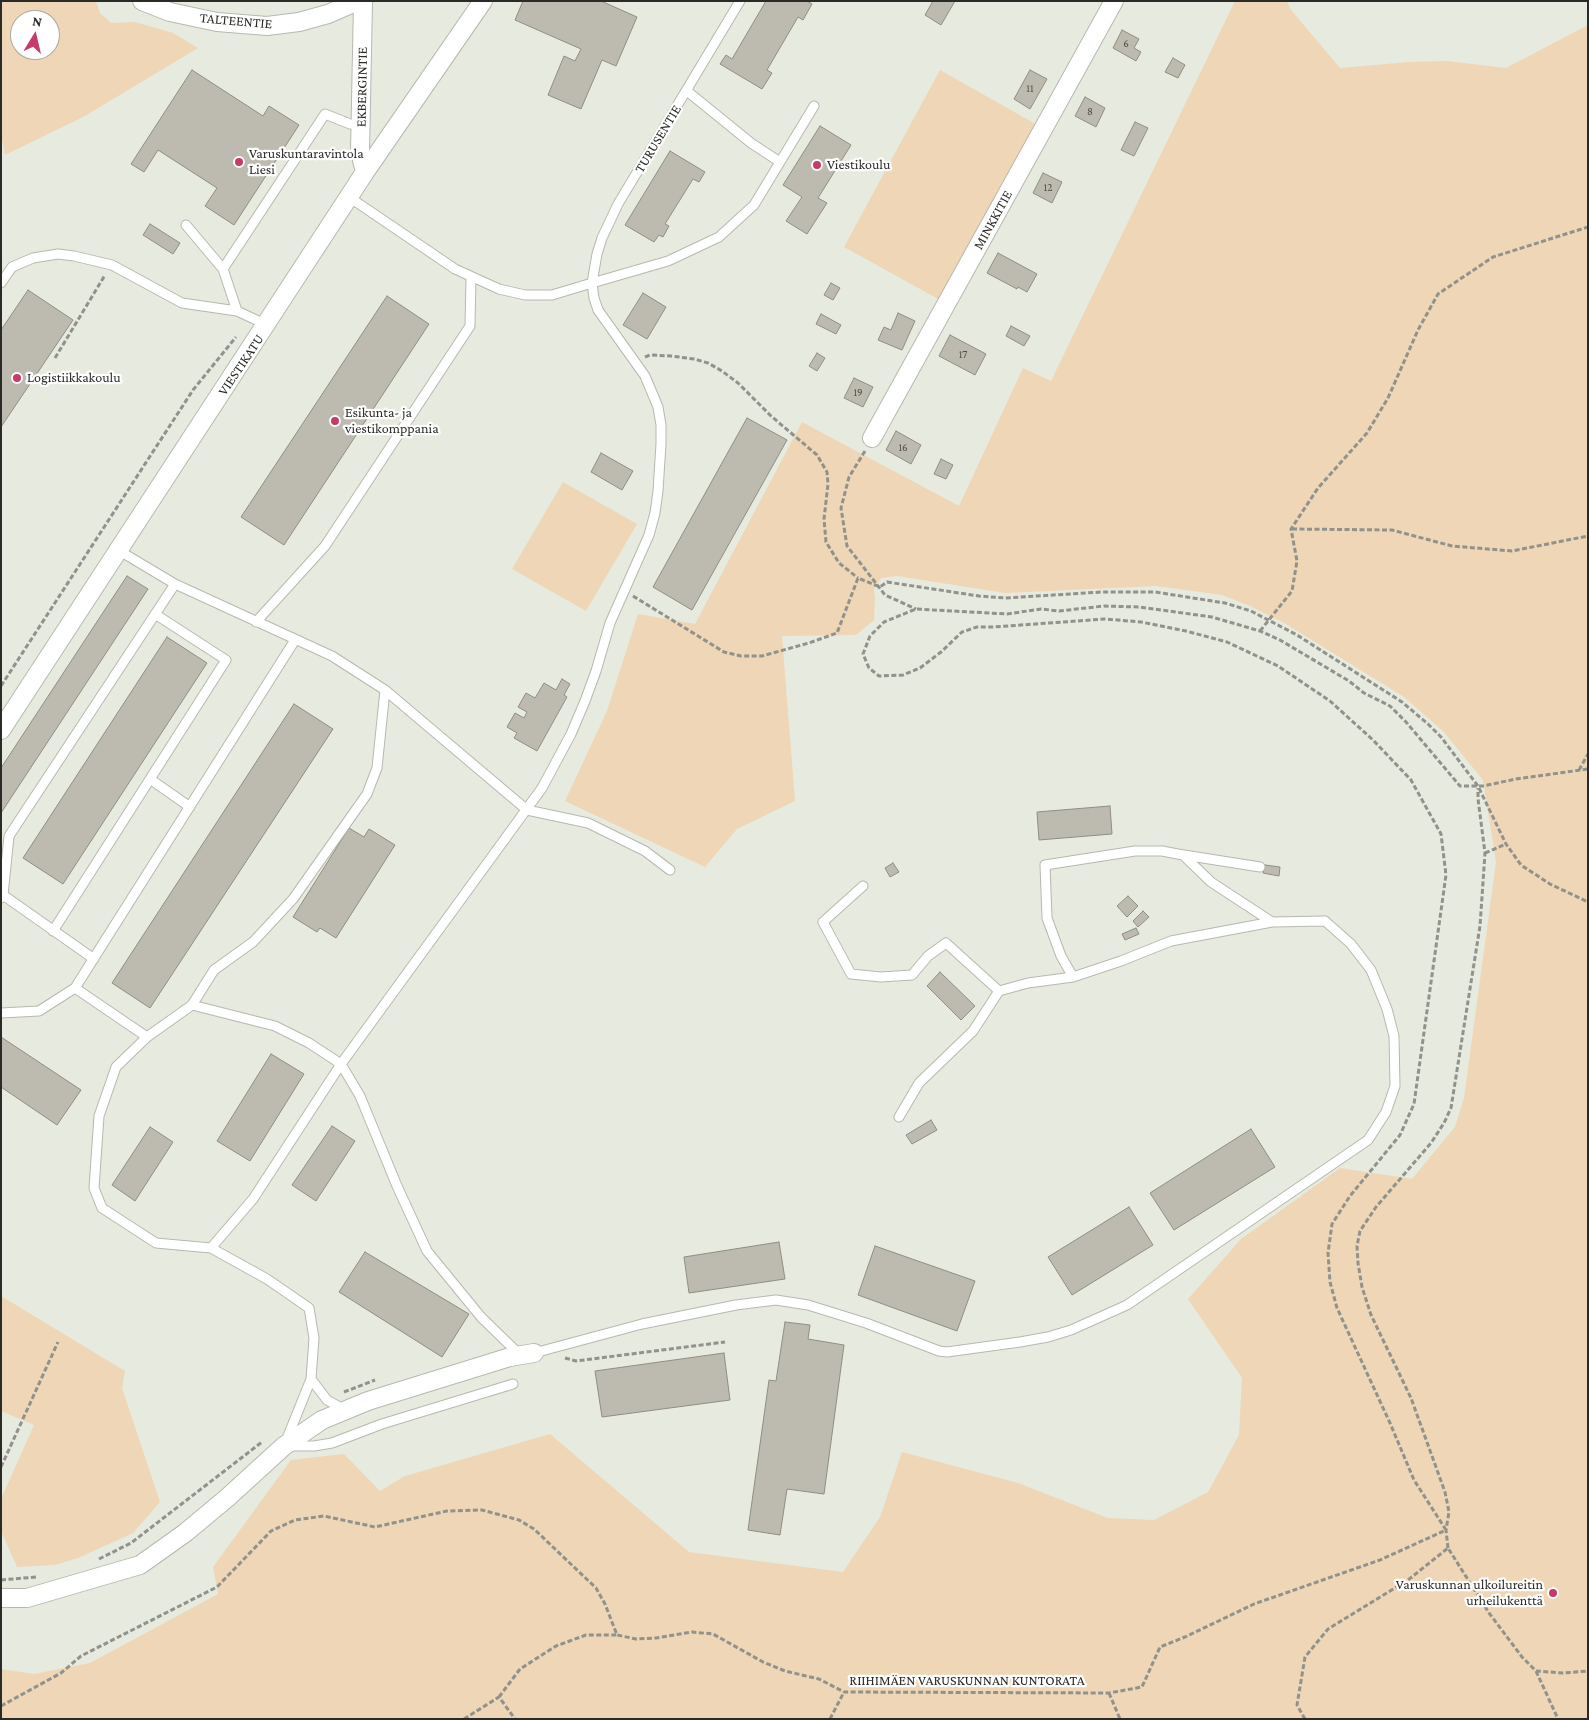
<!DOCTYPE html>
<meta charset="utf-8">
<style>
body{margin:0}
#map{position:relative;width:1589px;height:1720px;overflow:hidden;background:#e7eadf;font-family:"Crimson Pro",serif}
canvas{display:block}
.frame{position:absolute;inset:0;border:2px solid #2a2b27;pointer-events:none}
.north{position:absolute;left:10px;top:10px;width:50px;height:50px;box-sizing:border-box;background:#fff;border:1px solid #aaaaa9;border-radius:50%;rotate:9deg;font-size:14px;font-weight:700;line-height:20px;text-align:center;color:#2a2b27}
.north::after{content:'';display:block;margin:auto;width:18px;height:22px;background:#c83a67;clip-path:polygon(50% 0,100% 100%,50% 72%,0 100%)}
</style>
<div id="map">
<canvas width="1589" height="1720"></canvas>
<div class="frame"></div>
<div class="north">N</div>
</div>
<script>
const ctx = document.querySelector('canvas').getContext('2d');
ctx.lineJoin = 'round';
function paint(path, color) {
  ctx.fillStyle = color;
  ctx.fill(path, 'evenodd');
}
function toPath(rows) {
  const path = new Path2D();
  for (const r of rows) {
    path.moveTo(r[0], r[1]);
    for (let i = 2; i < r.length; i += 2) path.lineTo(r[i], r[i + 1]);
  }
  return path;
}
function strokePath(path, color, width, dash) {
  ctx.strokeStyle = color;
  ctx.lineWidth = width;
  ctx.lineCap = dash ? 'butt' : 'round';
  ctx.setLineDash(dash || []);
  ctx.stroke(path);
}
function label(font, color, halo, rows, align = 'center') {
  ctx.font = font + ' "Crimson Pro",serif';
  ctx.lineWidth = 4.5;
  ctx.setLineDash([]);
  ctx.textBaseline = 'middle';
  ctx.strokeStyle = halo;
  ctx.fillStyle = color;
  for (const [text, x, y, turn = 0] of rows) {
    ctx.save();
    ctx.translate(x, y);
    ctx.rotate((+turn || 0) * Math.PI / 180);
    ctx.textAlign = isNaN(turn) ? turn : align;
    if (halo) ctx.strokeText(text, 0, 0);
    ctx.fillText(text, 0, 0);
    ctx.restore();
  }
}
paint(toPath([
 [1,1,96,1,100,13,111,23,135,22,173,33,198,48,85,116,5,155,1,134],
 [20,20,50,20,50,50,20,50],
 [1235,1,1287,1,1291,10,1340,68,1409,62,1447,61,1506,68,1588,25,1588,1719,1,1719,1,1669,34,1674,90,1663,218,1594,213,1567,291,1460,344,1454,380,1491,405,1476,550,1434,689,1552,843,1572,880,1517,902,1452,1018,1483,1108,1518,1154,1520,1208,1492,1239,1435,1242,1378,1188,1299,1241,1239,1340,1168,1412,1179,1455,1127,1464,1098,1496,862,1483,780,1443,731,1404,697,1286,624,1250,606,1222,595,1156,586,1005,593,897,576,881,578,874,589,875,599,874,620,856,635,782,636,795,801,737,829,705,867,565,801,607,711,638,614,695,624,802,422,959,506,1023,368,1051,381],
 [940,70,1039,126,940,300,844,247],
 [563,482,637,524,586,611,512,569],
 [1,1296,125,1371,122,1388,160,1502,133,1533,78,1558,55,1565,17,1567,1,1531,1,1499,34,1425,1,1411]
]), '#efd6b6');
const building = toPath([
 [523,1,601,1,637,17,616,66,602,60,581,109,548,95,564,56,575,61,581,49,515,20,523,1],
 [766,1,807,1,812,4,803,20,798,17,767,70,772,73,762,89,720,64,726,55,732,59,766,1],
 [933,1,955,1,941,25,925,15,933,1],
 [1122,30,1139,39,1134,48,1141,52,1136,61,1113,48,1122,30],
 [1173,58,1185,65,1178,78,1165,72,1173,58],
 [192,70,263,116,269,106,299,125,234,225,205,206,217,188,158,150,144,172,131,164,192,70],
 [1030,70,1047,79,1030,109,1014,99,1030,70],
 [1085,97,1105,108,1096,127,1075,116,1085,97],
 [1135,122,1148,128,1134,156,1121,150,1135,122],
 [820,126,851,145,818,198,827,203,807,234,786,221,802,197,783,185,820,126],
 [670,151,705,172,699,182,693,179,665,224,669,226,663,237,659,235,654,242,625,225,670,151],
 [1043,173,1062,182,1052,203,1033,193,1043,173],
 [150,224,180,243,173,254,143,235,150,224],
 [998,253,1037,274,1027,292,1018,287,1017,289,987,273,998,253],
 [831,283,840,288,833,300,824,295,831,283],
 [28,290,73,320,1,427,1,330,28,290],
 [643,293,666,307,647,339,623,325,643,293],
 [387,296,429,324,284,545,241,517,387,296],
 [898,313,915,321,902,350,878,340,884,327,891,330,898,313],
 [821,314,841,325,836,334,816,324,821,314],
 [1011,326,1030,336,1024,346,1006,336,1011,326],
 [950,335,986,354,975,375,939,356,950,335],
 [817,353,825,358,817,371,809,366,817,353],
 [854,378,873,387,863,407,844,398,854,378],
 [747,418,787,440,692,610,653,587,747,418],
 [896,431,921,445,911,464,886,450,896,431],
 [601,453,633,471,622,490,591,472,601,453],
 [941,459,953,465,946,479,934,474,941,459],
 [127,576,148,589,1,813,1,768,127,576],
 [167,637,207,663,63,884,23,858,167,637],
 [562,679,570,684,564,695,567,697,537,751,514,738,517,733,507,727,515,713,524,718,527,712,518,707,526,693,535,698,544,683,556,690,562,679],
 [294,704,333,729,150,1008,112,983,294,704],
 [1110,806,1112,834,1039,840,1037,812,1110,806],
 [349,828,364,837,369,829,395,845,336,938,320,928,317,932,293,917,349,828],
 [893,863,899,872,890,877,885,868,893,863],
 [1265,865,1280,867,1279,876,1263,873,1265,865],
 [1128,896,1138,906,1127,917,1117,906,1128,896],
 [1143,911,1149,917,1138,927,1133,921,1143,911],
 [1136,928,1139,934,1125,940,1122,934,1136,928],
 [940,972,975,1006,961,1020,927,986,940,972],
 [1,1037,81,1090,57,1125,1,1087,1,1037],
 [271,1054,304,1074,250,1161,217,1141,271,1054],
 [931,1120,937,1130,912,1144,906,1135,931,1120],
 [332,1126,355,1141,316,1201,292,1185,332,1126],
 [150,1127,173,1142,135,1201,112,1185,150,1127],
 [1251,1129,1275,1167,1174,1230,1150,1193,1251,1129],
 [1129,1207,1153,1245,1072,1295,1048,1257,1129,1207],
 [779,1242,785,1279,689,1293,684,1257,779,1242],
 [875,1246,975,1281,957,1331,858,1295,875,1246],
 [365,1252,469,1314,442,1357,339,1292,365,1252],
 [785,1322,810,1325,808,1339,844,1345,824,1494,787,1489,780,1535,748,1530,769,1380,776,1381,785,1322],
 [724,1353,730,1400,602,1417,595,1371,724,1353]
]);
paint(building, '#bdbbb0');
strokePath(building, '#908d83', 1);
const lane = toPath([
 [740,1,618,204,602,238,597,254,592,283,668,261,719,237,754,205,814,106],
 [687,91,751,143,780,162],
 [186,225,223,269,237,311],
 [223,269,325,114,350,124,361,125],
 [1,283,12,267,33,258,58,254,74,256,112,265,182,303,237,311,267,325],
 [118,550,175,584,332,656,385,690,527,810,588,823,645,851,670,870],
 [256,622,325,546,470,326,471,277],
 [150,779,190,807],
 [1184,855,1260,867],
 [3,895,94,959],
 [1,898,3,895,9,836,175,584],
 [53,931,226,660,155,614],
 [1073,977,1061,956,1047,918,1045,865,1135,851,1162,851,1183,855,1211,882,1272,922],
 [75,988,147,1037],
 [192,1005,214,970,253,942,293,899,367,794,377,768,385,690],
 [1,1013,39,1011,75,988,295,640],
 [899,1117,919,1083,973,1031,999,991],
 [211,1248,253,1199,341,1064,542,788,571,734,585,701,596,671,610,623,649,535,655,513,658,491,661,444,661,425,658,407,645,376,598,310,594,298,592,283,552,295,525,295,499,289,455,269,349,197],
 [534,1353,642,1324,736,1305,776,1300,808,1305,866,1323,939,1351,947,1352,1020,1342,1048,1337,1071,1330,1127,1305,1368,1140,1386,1112,1395,1086,1394,1036,1387,1009,1371,970,1351,944,1325,921,1272,922,1171,941,1121,961,1073,977,1028,983,999,991,946,943,928,956,912,975,881,977,851,974,823,922,863,886],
 [311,1379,327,1400,345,1410],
 [513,1384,382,1424,332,1443,314,1446,284,1446,311,1379,314,1338,309,1308,267,1279,211,1248,156,1243,102,1208,94,1188,99,1116,116,1067,147,1037,192,1005,275,1026,309,1043,341,1064,360,1096,397,1186,427,1251,481,1317,520,1355]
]);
const street = toPath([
 [142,1,170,12,217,22,267,26,299,22,328,14,358,1],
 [363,1,360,152,365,172],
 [872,438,1114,1],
 [1,730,365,172,483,1],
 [1,1598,27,1598,140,1565,185,1533,227,1498,284,1446,322,1420,368,1401,510,1357,534,1353]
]);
strokePath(lane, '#b6b9af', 11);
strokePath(street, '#b6b9af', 20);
strokePath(toPath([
 [645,357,650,355,671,356,694,359,708,363,722,371,738,383,771,416,817,455,827,472,828,484,824,519,826,542,839,563,858,578],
 [55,358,105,275],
 [865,451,849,477,841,508,847,546,885,595,916,609],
 [1292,529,1392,530,1452,546,1512,551,1588,536],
 [633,596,724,652,741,656,762,656,809,643,837,633,858,578,880,587,887,582,979,596,1005,598,1102,592,1155,592,1225,603,1251,611,1297,635,1402,702,1428,724,1441,737,1478,786,1506,844,1521,865,1550,884,1588,902],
 [1260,631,1292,591,1297,561,1291,529,1318,488,1367,433,1388,398,1418,330,1438,294,1493,257,1588,227],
 [1,686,193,390,236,337],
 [1579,770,1588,754],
 [1485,853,1506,844],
 [565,1358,576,1361,725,1342],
 [344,1392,375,1380],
 [1,1467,58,1342],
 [1448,1548,1446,1530,1449,1512,1445,1492,1411,1398,1371,1315,1362,1287,1358,1263,1357,1246,1360,1231,1376,1207,1431,1143,1444,1123,1451,1108,1480,926,1485,853,1478,799,1478,788],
 [99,1559,131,1543,262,1442],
 [1,1580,36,1577],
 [1536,1671,1558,1719],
 [1109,1693,1120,1719],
 [499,1697,520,1669,556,1646,586,1635,617,1635],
 [1,1706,61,1673,81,1656,217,1587,271,1531,295,1520,324,1516,375,1527,447,1511,482,1510,519,1520,534,1529,596,1588,605,1604,617,1635,636,1639,656,1638,692,1632,713,1634,763,1662,785,1671,819,1679,844,1692,1109,1693,1142,1687,1160,1647,1185,1637,1254,1604,1380,1560,1446,1530,1414,1480,1390,1423,1337,1308,1330,1282,1328,1253,1332,1224,1350,1196,1400,1135,1414,1104,1446,875,1441,834,1411,780,1373,740,1330,701,1278,666,1227,642,1186,631,1141,622,1105,619,993,627,977,627,962,632,941,652,920,668,903,675,879,676,869,668,863,654,870,636,884,622,916,609,1007,614,1041,609,1059,611,1104,606,1139,607,1212,617,1260,631,1280,640,1349,681,1364,693,1390,706,1406,722,1460,786,1483,786,1516,779,1588,769],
 [464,1719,499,1697,515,1719],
 [830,1719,844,1692],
 [1305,1719,1297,1705,1305,1657,1328,1629,1408,1580,1448,1548,1489,1613,1522,1657,1536,1671,1563,1673,1588,1671]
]), '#90928b', 3, [5, 2.5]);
strokePath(lane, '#fff', 9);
strokePath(street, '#fff', 18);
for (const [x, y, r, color] of [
 [239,162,5,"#c83a67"],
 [817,165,5,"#c83a67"],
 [17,378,5,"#c83a67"],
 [335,421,5,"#c83a67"],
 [1553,1593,5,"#c83a67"]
]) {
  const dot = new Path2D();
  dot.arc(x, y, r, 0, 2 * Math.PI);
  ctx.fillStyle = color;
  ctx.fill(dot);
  strokePath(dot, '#fff', 2);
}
label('11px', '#4f4f49', null, [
 ["6",1126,44],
 ["11",1030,89],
 ["8",1090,112],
 ["12",1048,188],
 ["17",963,355],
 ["19",858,393],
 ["16",903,448]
]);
label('14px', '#2a2b27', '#fff', [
 ["TALTEENTIE",236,21,5],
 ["EKBERGINTIE",362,87,-89],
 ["TURUSENTIE",658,139,-59],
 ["MINKKITIE",993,220,-61],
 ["VIESTIKATU",241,365,-56],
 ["RIIHIMÄEN VARUSKUNNAN KUNTORATA",967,1681]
]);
label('14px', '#2a2b27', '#fff', [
 ["Varuskuntaravintola",249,154],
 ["Liesi",249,170],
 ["Viestikoulu",827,165],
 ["Logistiikkakoulu",27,378],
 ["Esikunta- ja",345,413],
 ["viestikomppania",345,429],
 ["Varuskunnan ulkoilureitin",1543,1585,"right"],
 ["urheilukenttä",1543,1601,"right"]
], 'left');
</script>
